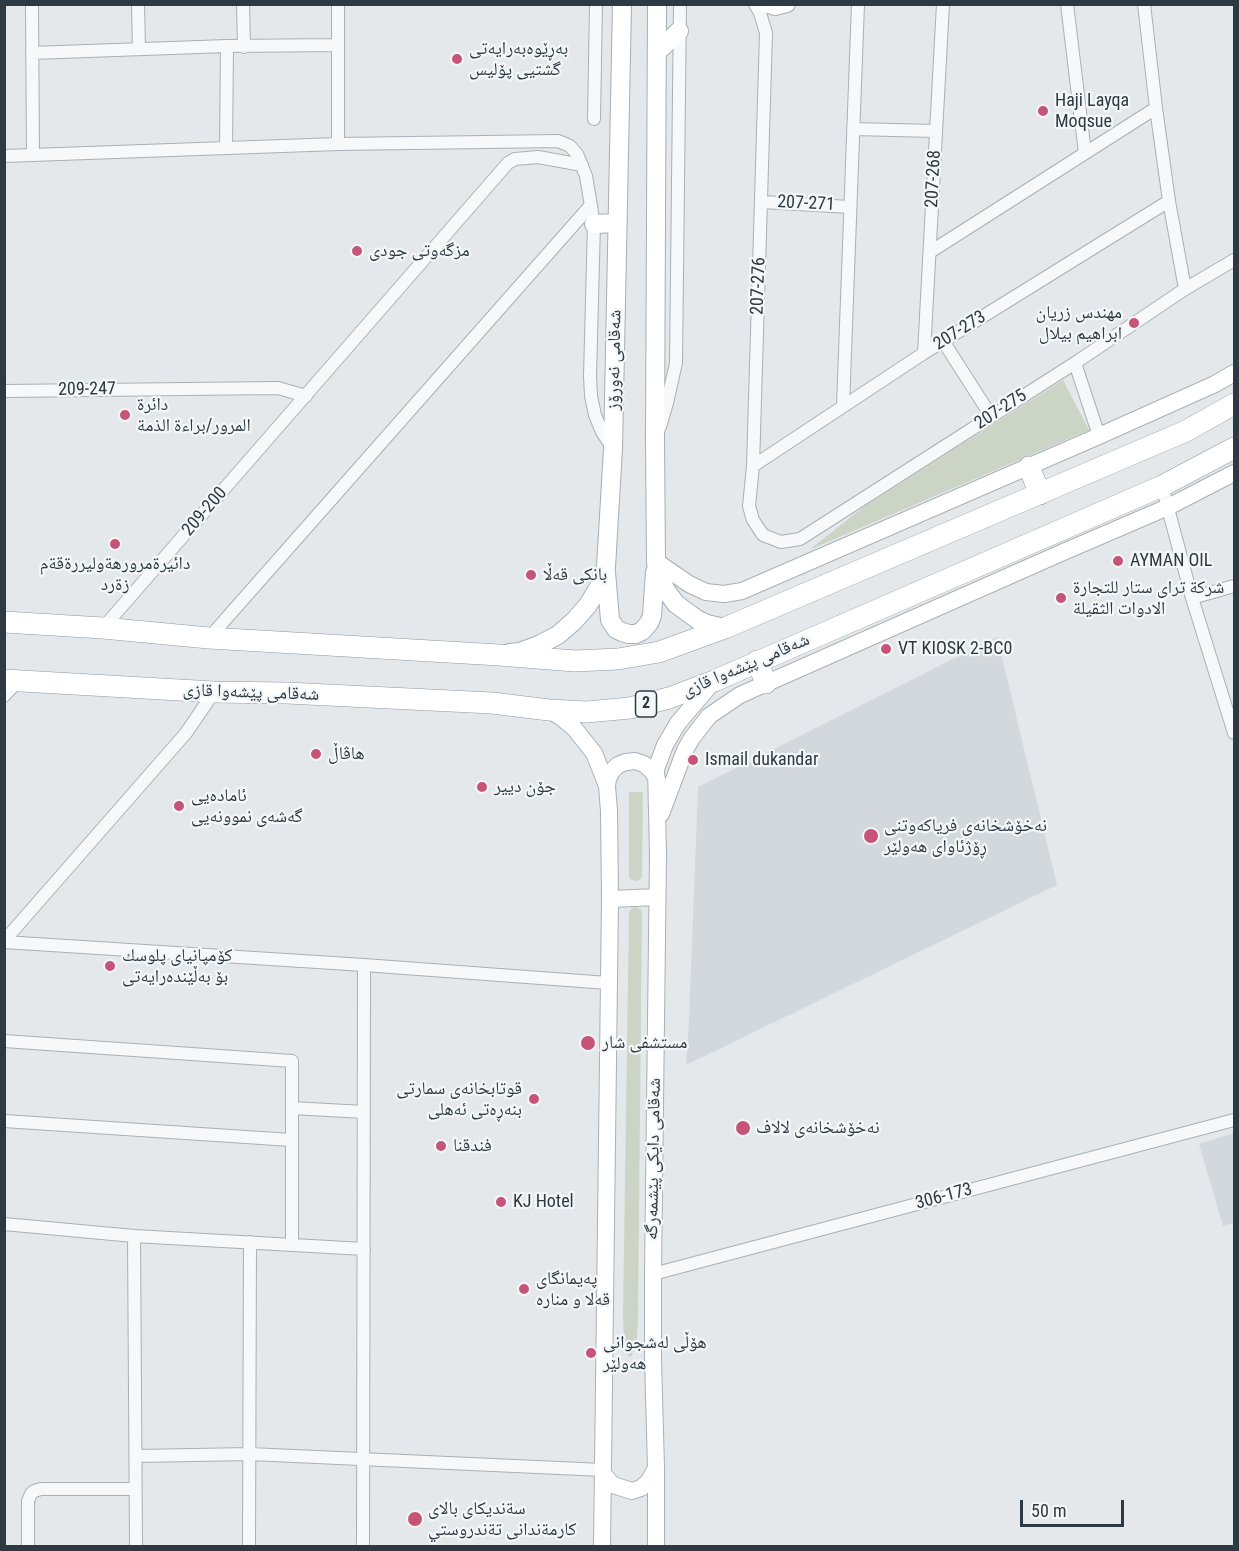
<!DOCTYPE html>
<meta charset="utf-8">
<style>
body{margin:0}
#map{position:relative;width:1239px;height:1551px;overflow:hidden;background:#e4e8eb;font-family:"Roboto Condensed",sans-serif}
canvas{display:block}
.frame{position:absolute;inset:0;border:6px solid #2d3943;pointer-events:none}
.scale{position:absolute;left:1020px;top:1500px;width:104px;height:27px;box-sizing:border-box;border:3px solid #2d3943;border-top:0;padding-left:8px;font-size:18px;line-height:21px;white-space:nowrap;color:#2d3943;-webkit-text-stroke:4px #f4f7f8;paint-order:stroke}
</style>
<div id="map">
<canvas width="1239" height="1551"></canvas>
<div class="frame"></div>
<div class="scale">50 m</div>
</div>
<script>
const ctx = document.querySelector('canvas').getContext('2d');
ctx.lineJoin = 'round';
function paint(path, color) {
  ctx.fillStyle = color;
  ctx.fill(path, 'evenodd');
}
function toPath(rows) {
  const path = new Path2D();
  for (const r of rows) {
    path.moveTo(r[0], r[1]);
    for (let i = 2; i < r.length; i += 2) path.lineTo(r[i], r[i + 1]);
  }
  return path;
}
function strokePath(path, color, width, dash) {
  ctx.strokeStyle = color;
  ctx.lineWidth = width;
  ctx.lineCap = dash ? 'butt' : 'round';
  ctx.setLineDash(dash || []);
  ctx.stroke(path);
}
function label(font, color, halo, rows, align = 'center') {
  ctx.font = font + ' "Roboto Condensed","Noto Naskh Arabic",sans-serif';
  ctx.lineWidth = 4.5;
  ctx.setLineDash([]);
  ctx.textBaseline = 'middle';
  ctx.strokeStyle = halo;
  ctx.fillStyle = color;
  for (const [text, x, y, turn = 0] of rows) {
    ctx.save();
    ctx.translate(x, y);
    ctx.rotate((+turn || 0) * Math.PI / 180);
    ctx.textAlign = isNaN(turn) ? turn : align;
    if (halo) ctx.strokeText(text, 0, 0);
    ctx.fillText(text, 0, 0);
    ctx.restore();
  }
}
paint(toPath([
 [997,637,1057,885,686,1065,689,1021,698,787],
 [1234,1133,1234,1223,1223,1226,1199,1144]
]), '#d3d8dd');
paint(toPath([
 [1063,380,1089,430,809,550,865,506],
 [629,792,643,792,642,876,640,880,636,881,631,880,629,877],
 [636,907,642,910,638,1314,637,1340,631,1357,628,1356,624,1342,623,1313,629,912,632,908]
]), '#ccd4c6');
const street = toPath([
 [32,4,33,155],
 [138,4,139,49],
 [243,4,244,47],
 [338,4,338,144],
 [755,4,760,13,766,33,753,466,749,506,753,520,763,535,781,542,800,539,1075,363,1185,289,1234,260],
 [1067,4,1085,153],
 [1144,4,1156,108,1169,201,1185,289],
 [32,53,227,46,338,45],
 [594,119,596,4],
 [853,129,936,131],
 [226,148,227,46],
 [4,156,338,144,558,141,570,146,577,154,586,176,594,224,590,376,591,396,595,415,602,432,612,447],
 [762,202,850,207],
 [930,252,1156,108],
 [943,341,991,416],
 [924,353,943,4],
 [1075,363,1099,436],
 [4,391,278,388,306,396],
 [843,406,858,4],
 [660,427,667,403,676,363,680,4],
 [753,466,924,353,1169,201],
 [1162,486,1192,598,1234,733],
 [1192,598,1234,586],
 [103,628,508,163,515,159,538,157,582,165],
 [209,638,591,205],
 [4,696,18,681],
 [4,941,186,733,214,692],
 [4,942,364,965,608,983],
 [4,1041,292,1061,292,1245],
 [292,1108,364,1112],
 [4,1121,291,1140],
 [4,1224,134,1236,364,1249],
 [134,1236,136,1546],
 [653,1274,1234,1120],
 [135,1456,250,1454,603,1470],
 [28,1546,28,1501,31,1494,34,1491,41,1489,135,1489],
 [249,1546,250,1242],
 [363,1546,364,965]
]);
const secondary = toPath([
 [766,4,775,7,787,4],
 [657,562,689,584,706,592,724,594,742,591,1099,436,1215,384,1234,373],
 [549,710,562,718,574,728,594,753,607,786,609,811,610,899,602,1546],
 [607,786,608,779,612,771,618,765,626,762,635,761,644,764,652,771,657,779],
 [661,814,685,750,692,738,709,716,740,695,1061,553,1168,507,1234,473],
 [610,899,657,897],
 [603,1474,613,1485,632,1491,641,1488,649,1481,656,1468],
 [656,1546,656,1468,653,1359,653,1274,658,853,656,769,665,745,678,723,712,683]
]);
const primary = toPath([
 [657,4,655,439,656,563,665,589,676,604,698,620,707,624,725,628],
 [657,52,679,31],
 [594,224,618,223],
 [606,572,610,620,616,629,622,632,629,634,636,634,642,631,649,623,652,616,655,572],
 [509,653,520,652,539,645,558,635,574,621,588,605,599,587,606,567,613,449,622,4]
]);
const highway = toPath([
 [1029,467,1040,494],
 [4,622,103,628,209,638,499,655,575,661,618,659,659,652,725,628,1186,431,1234,404],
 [757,661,766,683],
 [4,680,214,692,287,693,492,703,549,710,587,712,630,708,669,698,714,681,1162,486,1234,448]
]);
strokePath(street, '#a9b0b5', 14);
strokePath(secondary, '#a9b0b5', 18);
strokePath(primary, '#a5afb6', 20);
strokePath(highway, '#8d98a1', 22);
strokePath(street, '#f7f8fa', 12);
strokePath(secondary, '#fff', 16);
strokePath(primary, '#fff', 18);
strokePath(highway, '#fff', 21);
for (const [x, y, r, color] of [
 [457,59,6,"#c65479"],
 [1043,111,6,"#c65479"],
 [357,251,6,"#c65479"],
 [1134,323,6,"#c65479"],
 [125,415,6,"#c65479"],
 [115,544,6,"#c65479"],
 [1118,561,6,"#c65479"],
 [531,575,6,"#c65479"],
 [1061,598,6,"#c65479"],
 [886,649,6,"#c65479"],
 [316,754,6,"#c65479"],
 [693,760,6,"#c65479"],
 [482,787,6,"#c65479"],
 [179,806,6,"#c65479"],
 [871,836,8,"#c65479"],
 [110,966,6,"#c65479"],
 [588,1043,8,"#c65479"],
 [534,1099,6,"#c65479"],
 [743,1128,8,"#c65479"],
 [441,1146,6,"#c65479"],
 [501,1202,6,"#c65479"],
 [524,1289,6,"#c65479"],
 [591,1353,6,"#c65479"],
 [415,1519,8,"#c65479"]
]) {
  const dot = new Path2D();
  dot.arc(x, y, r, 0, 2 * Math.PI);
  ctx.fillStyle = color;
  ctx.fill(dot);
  strokePath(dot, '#f4f7f8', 2);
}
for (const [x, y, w] of [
 [646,704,21]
]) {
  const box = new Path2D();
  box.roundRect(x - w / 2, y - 13, w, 26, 4.5);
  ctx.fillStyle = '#f4f7f8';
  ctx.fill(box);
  strokePath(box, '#2d3943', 1.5);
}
label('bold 16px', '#2d3943', null, [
 ["2",646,704]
]);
label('18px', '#2d3943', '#f4f7f8', [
 ["بەڕێوەبەرایەتی",469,49],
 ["گشتیی پۆلیس",469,70],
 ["Haji Layqa",1055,101],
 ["Moqsue",1055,122],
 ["مزگەوتی جودی",369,251],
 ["مهندس زريان",1122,313,"right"],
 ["ابراهيم بيلال",1122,334,"right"],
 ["دائرة",137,405],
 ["المرور/براءة الذمة",137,426],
 ["AYMAN OIL",1130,561],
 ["دائيرةمرورهةوليررةقةم",115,564,"center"],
 ["زةرد",115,585,"center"],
 ["بانکی قەڵا",543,575],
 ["شركة ترای ستار للتجارة",1073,588],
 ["الادوات الثقيلة",1073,609],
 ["VT KIOSK 2-BC0",898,649],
 ["هاڤاڵ",328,754],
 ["Ismail dukandar",705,760],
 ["جۆن دییر",494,787],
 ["ئامادەیی",191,796],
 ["گەشەی نموونەیی",191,817],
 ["نەخۆشخانەی فریاکەوتنی",884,826],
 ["ڕۆژئاوای هەولێر",884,847],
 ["کۆمپانیای پلوسك",122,956],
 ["بۆ بەڵێندەرایەتی",122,977],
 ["مستشفى شار",602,1043],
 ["قوتابخانەی سمارتی",522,1089,"right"],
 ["بنەڕەتی ئەهلی",522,1110,"right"],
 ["نەخۆشخانەی لالاف",756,1128],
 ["فندقنا",453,1146],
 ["KJ Hotel",513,1202],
 ["پەیمانگای",536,1279],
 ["قەلا و منارە",536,1300],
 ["هۆڵی لەشجوانی",603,1343],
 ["هەولێر",603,1364],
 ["سةنديكاى بالاى",428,1509],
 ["كارمةندانى تةندروستي",428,1530]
], 'left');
label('18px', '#2d3943', '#f4f7f8', [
 ["207-268",934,179,-87],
 ["207-271",806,204,3],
 ["207-276",759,286,-88],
 ["207-273",960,331,-32],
 ["شەقامی نەورۆز",615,360,-89],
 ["209-247",87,390,-1],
 ["207-275",1001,410,-33],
 ["209-200",205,512,-49],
 ["شەقامی پێشەوا قازی",746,666,-23],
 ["شەقامی پێشەوا قازی",251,693,2],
 ["شەقامی دایکی پێشمەرگە",654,1159,-89],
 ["306-173",944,1197,-15]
]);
</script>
